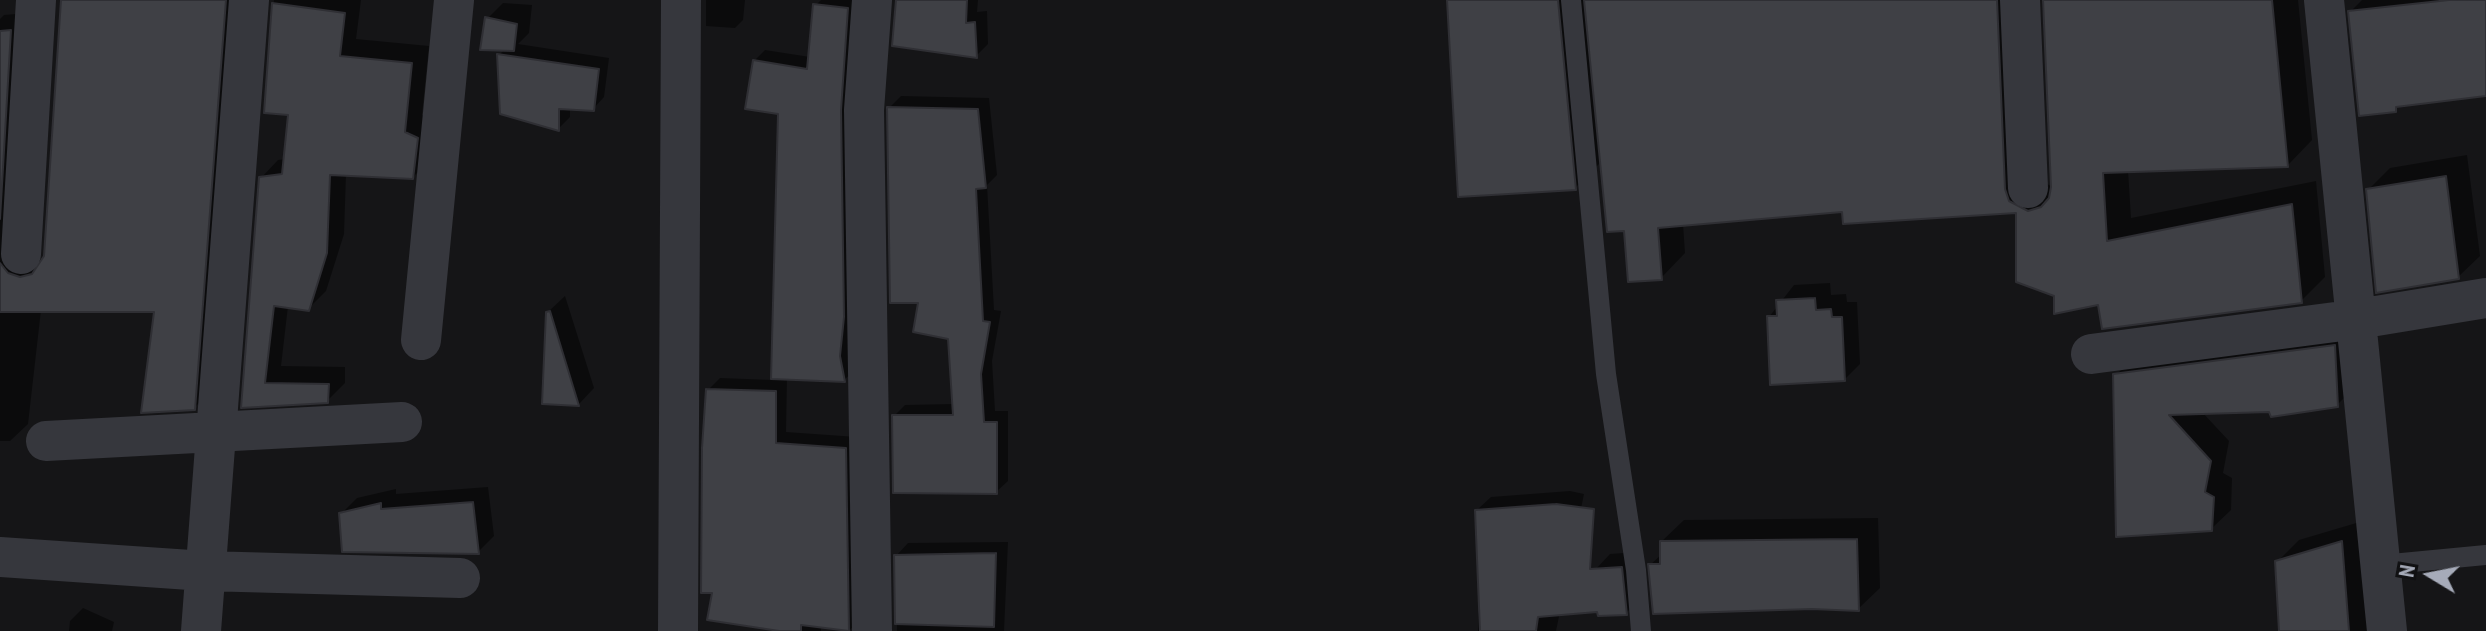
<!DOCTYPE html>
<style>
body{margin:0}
#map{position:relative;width:2486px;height:631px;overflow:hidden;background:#151517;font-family:"PT Sans Narrow",sans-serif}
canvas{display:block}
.north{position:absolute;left:2390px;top:535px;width:80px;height:80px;-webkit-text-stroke:6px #101012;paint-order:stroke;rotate:280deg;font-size:22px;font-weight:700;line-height:32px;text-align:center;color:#a6abb9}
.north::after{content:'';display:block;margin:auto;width:28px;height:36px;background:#a6abb9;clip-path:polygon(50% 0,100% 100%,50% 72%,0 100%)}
</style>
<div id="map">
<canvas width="2486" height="631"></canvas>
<div class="north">N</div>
</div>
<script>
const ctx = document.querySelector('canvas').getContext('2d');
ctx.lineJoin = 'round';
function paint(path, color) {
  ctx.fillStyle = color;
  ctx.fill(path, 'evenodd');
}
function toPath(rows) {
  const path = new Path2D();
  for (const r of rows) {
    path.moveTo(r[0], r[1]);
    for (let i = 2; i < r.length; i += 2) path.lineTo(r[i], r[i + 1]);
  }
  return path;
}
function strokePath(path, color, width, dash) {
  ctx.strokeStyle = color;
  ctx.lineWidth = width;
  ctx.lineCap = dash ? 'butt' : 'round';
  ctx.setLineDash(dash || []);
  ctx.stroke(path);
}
paint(toPath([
 [62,0,241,0,212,390,194,408,156,310,41,310,28,424,10,441,0,441,0,19,4,15,28,13,37,260,45,259],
 [274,0,361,0,356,39,429,46,422,115,434,120,430,160,413,177,346,174,344,234,326,291,308,309,288,306,281,366,345,367,345,383,327,401,243,405,261,178,278,160,285,159,291,114,266,111],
 [706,0,745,0,743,20,735,28,706,26],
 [821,0,858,0,855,370,844,380,787,377,786,432,857,437,860,619,849,631,821,626,821,631,773,631,708,390,720,378,773,380,780,112,754,61,765,50,810,57,815,6],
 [896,0,978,0,977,12,987,11,988,44,976,56],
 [1449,0,2022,0,2033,177,2053,187,2042,0,2298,0,2312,140,2288,165,2128,170,2131,218,2316,181,2325,277,2301,301,2100,302,2056,294,2019,211,1844,210,1683,224,1685,253,1661,278,1626,229,1602,161,1575,188],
 [2362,0,2486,0,2486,94,2401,104,2395,110,2350,12],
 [503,3,532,5,529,33,518,44,609,58,604,97,593,109,570,108,570,117,558,129,500,54,505,49,487,19],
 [901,96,989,98,997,175,987,185,994,310,1001,311,992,361,995,411,1008,411,1008,481,996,492,894,416,905,405,954,404,950,337,920,301,889,108],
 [2467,155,2480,256,2458,277,2368,190,2390,168],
 [1830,283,1831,295,1846,294,1847,302,1857,302,1860,364,1844,380,1769,317,1794,285],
 [565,296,594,388,579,404,544,402,548,312],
 [2354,327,2356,386,2337,405,2202,412,2229,441,2223,473,2232,478,2231,510,2211,529,2116,375,2135,356],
 [488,487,494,536,478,552,341,514,357,498,396,489,396,494],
 [1570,491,1584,494,1556,631,1478,631,1478,613,1481,610,1477,510,1491,497],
 [1878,518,1880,588,1858,609,1650,565,1662,554,1662,541,1684,520],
 [2363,521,2371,631,2281,631,2277,562,2299,540],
 [1008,542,1004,631,897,631,896,556,908,543],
 [1638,552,1642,597,1626,613,1595,570,1610,554],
 [83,608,114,622,112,631,69,631,70,621]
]), '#0007');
const building = toPath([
 [61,0,226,0,195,410,141,413,154,312,0,312,0,263,8,273,20,277,32,274,44,256,61,0],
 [896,0,967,0,966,23,975,22,977,58,892,46,896,0],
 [1447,0,1558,0,1576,190,1458,197,1447,0],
 [1584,0,1997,0,2005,189,2009,201,2028,211,2041,207,2049,198,2051,187,2043,0,2272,0,2288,167,2103,173,2107,241,2292,204,2302,303,2102,329,2098,305,2054,314,2054,296,2016,282,2016,213,1843,224,1842,212,1658,228,1662,280,1628,282,1624,231,1607,232,1584,0],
 [2449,0,2486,0,2486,96,2396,107,2396,112,2359,116,2348,11,2449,0],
 [272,3,345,13,340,56,412,63,405,132,418,138,413,179,330,175,327,253,309,311,274,306,265,383,329,384,328,403,241,408,259,177,282,174,288,115,264,113,272,3],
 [813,4,848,8,841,110,844,317,840,356,845,382,771,379,778,114,745,109,753,60,807,69,813,4],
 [485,17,517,24,514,51,480,50,485,17],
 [11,30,0,219,0,31,11,30],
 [497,54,599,69,594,111,559,109,559,131,500,114,497,54],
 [887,107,978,109,986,188,976,189,983,321,990,322,981,374,984,422,997,422,997,494,893,493,892,415,953,415,948,339,913,332,918,303,890,303,887,107],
 [2446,176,2459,279,2376,293,2366,189,2446,176],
 [1815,298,1816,310,1831,309,1832,317,1842,317,1845,381,1770,385,1767,316,1777,316,1776,300,1815,298],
 [550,311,579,406,542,404,546,312,550,311],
 [2335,345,2338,407,2271,417,2269,412,2169,415,2211,461,2205,492,2214,497,2212,531,2116,537,2113,374,2335,345],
 [706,389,776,391,776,443,846,448,849,631,801,625,801,631,779,631,707,620,712,593,701,593,702,448,706,389],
 [473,502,479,554,342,552,339,513,381,503,381,509,473,502],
 [1556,504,1594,509,1590,569,1622,567,1627,615,1598,616,1597,612,1538,617,1536,631,1480,631,1475,510,1556,504],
 [1857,539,1859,611,1812,609,1653,614,1648,564,1660,564,1660,541,1857,539],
 [2342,541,2349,631,2279,631,2275,561,2342,541],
 [996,553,994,627,895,624,894,555,996,553]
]);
paint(building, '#3f4045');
strokePath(building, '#2f2f34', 2);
strokePath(toPath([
 [1571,0,1606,374,1636,570,1641,631],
 [2381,565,2486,555]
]), '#36373d', 20);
strokePath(toPath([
 [2020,0,2028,188],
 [2324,0,2387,631],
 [21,254,36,0],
 [421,340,454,0],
 [2091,354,2358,319,2486,298],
 [46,441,402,422],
 [0,557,205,571,460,578],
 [201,631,249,0],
 [678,631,681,0],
 [872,631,864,110,872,0]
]), '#36373d', 40);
</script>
